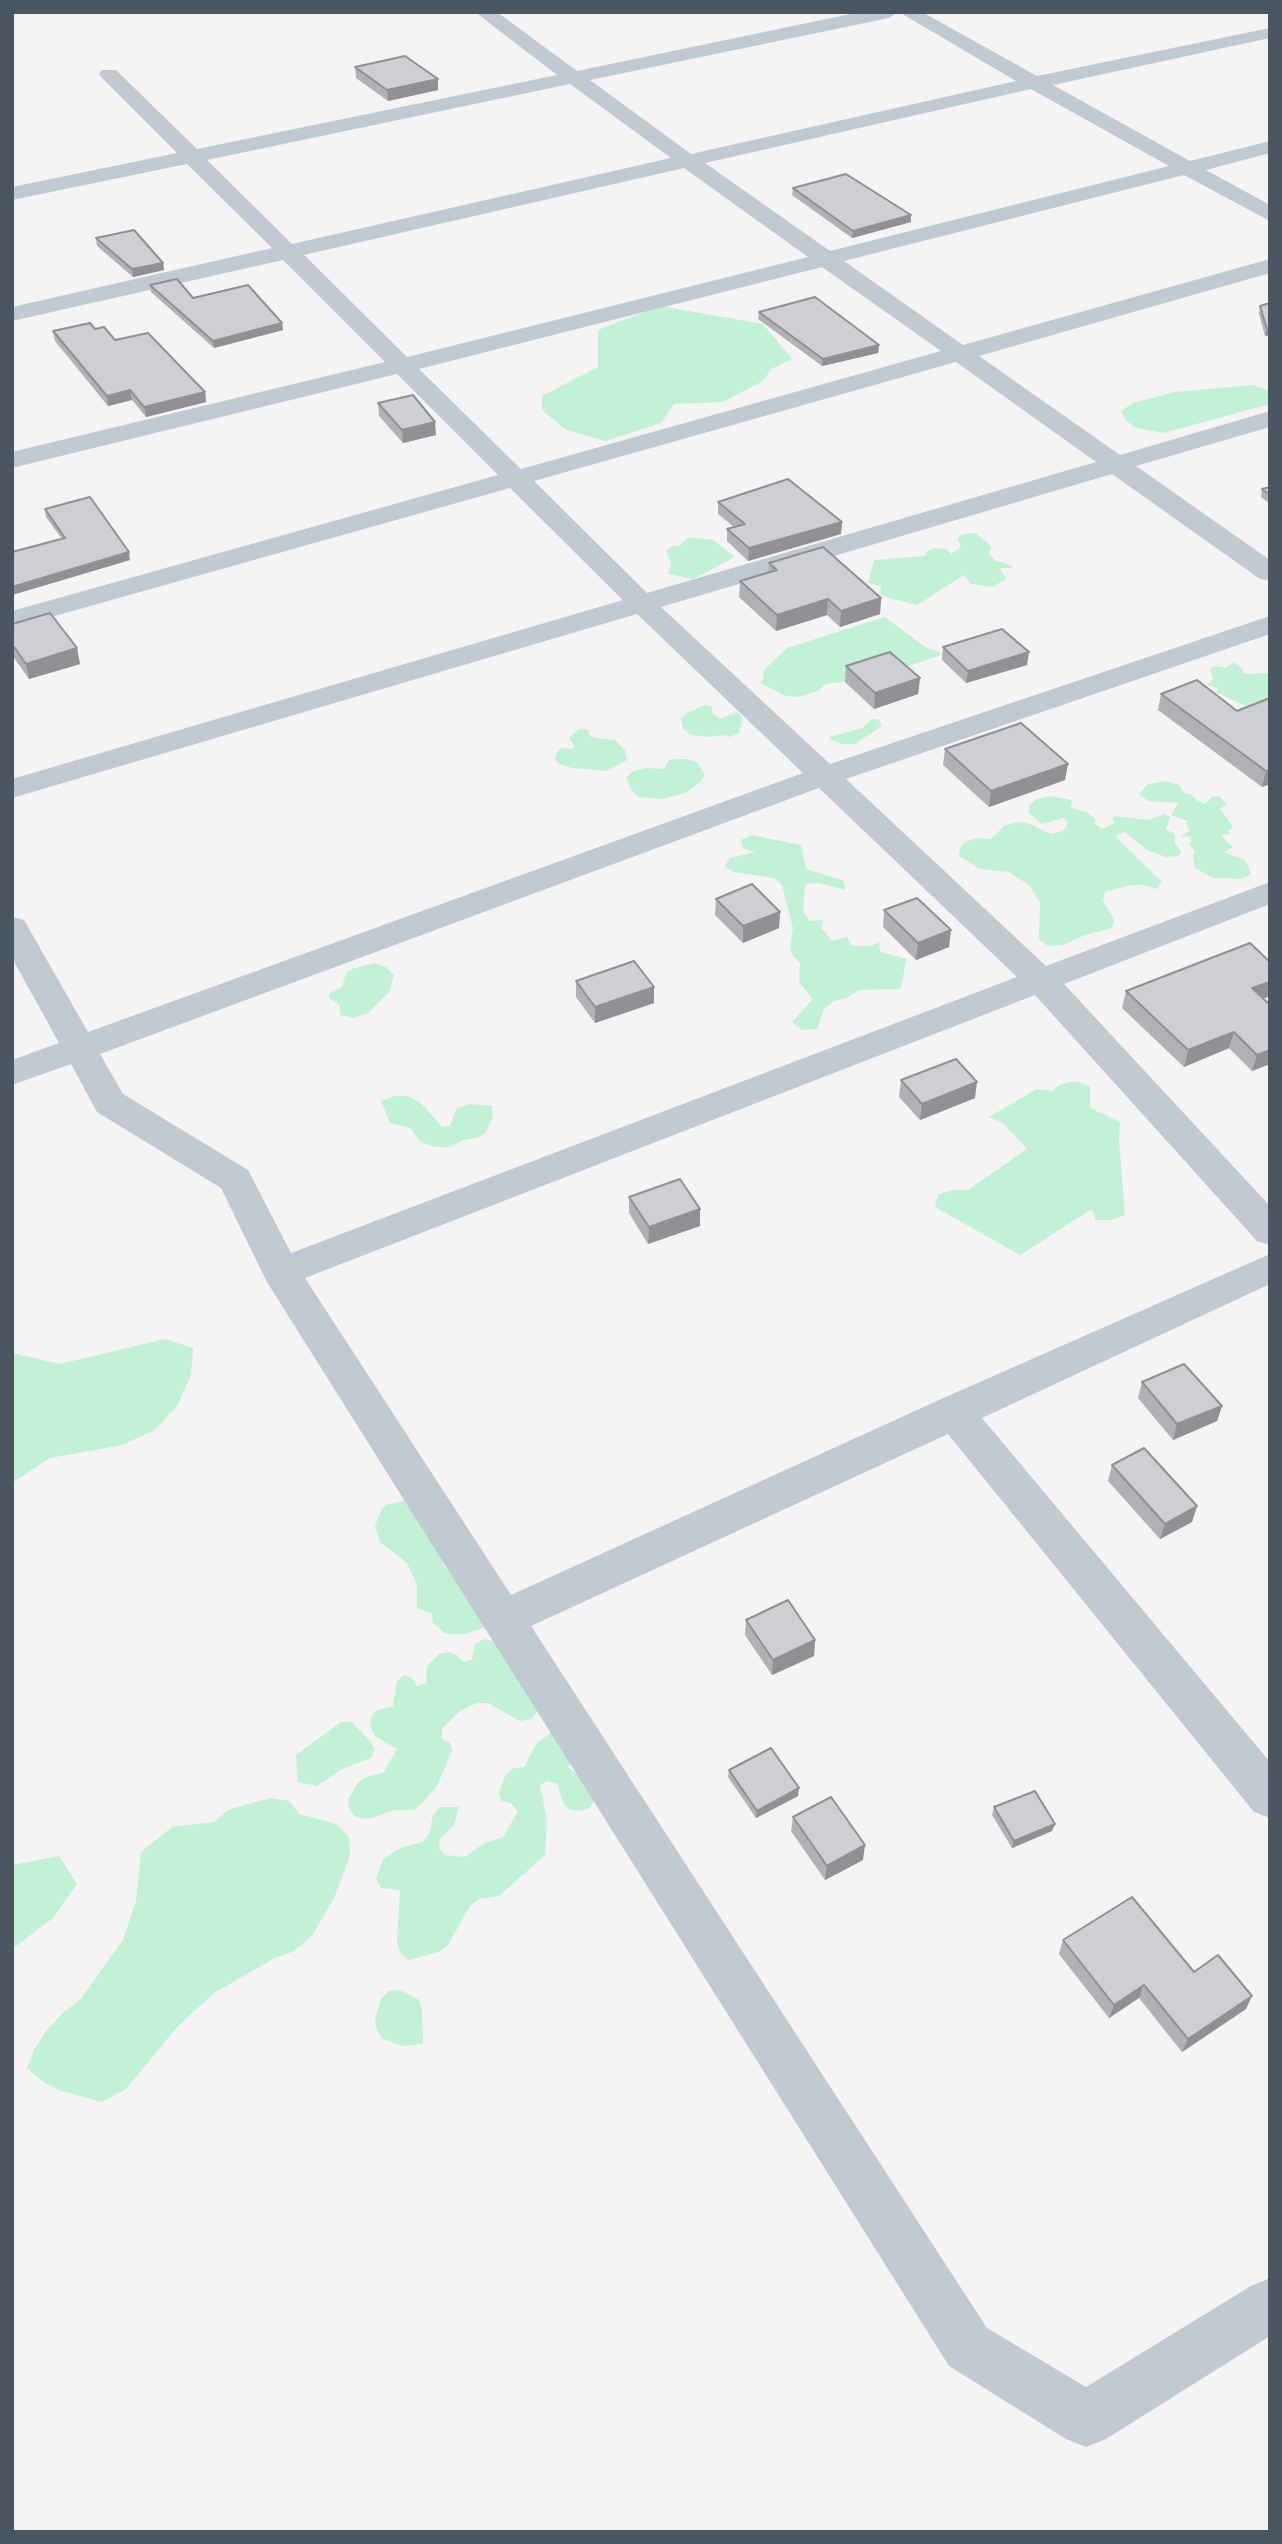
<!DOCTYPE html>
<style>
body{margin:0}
#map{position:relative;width:1282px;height:2544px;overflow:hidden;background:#f5f3f3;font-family:Rubik,sans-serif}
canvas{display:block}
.frame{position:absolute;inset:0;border:14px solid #4a5661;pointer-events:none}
</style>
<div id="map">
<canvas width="1282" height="2544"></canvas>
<div class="frame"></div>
</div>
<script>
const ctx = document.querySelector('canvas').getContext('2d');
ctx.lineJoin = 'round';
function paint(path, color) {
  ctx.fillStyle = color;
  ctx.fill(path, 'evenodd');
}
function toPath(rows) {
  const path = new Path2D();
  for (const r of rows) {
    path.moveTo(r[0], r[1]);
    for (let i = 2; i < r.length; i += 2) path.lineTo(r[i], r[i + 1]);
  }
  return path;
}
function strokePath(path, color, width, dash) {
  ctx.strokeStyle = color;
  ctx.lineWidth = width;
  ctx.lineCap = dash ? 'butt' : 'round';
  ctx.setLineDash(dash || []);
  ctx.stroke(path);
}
paint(toPath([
 [660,306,763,324,792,359,771,369,763,381,723,402,674,404,661,423,605,441,566,430,542,410,542,396,598,367,598,330],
 [1253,385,1270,391,1270,404,1163,433,1137,428,1125,420,1121,411,1133,403,1175,392],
 [975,533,991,546,991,551,988,552,995,561,1006,563,1014,568,1000,568,1006,579,992,587,971,584,964,575,917,605,889,598,880,594,881,586,868,583,874,560,925,556,927,551,935,548,947,549,951,554,961,547,957,538,963,534],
 [688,537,713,540,735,557,693,579,668,574,671,562,666,551,672,546,681,545],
 [885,617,925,647,944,654,870,679,825,684,820,690,799,697,786,696,762,684,764,670,787,648],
 [1233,662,1242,668,1244,674,1270,673,1270,697,1267,702,1247,707,1216,692,1218,688,1207,685,1213,679,1210,668,1215,666,1226,668],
 [705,705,712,707,713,714,720,719,736,712,741,715,742,723,739,733,730,737,724,735,706,737,692,735,683,729,681,718,689,712],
 [871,719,878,719,882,726,855,744,841,744,830,739,829,737,863,728],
 [579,729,587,729,590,736,595,738,615,740,625,750,627,760,607,771,572,768,559,764,555,760,557,752,560,748,573,749,574,745,569,738],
 [674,759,688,759,698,763,705,775,699,783,686,793,661,799,639,797,631,790,626,778,633,771,646,768,664,769,668,761],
 [1167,781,1179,785,1185,794,1190,794,1198,801,1205,804,1212,797,1219,796,1227,804,1220,809,1233,827,1228,831,1231,833,1221,836,1233,847,1224,852,1245,860,1251,873,1248,876,1241,879,1213,878,1195,868,1193,855,1195,851,1189,845,1192,837,1180,836,1190,831,1186,824,1188,821,1171,815,1178,803,1148,801,1139,794,1148,784],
 [1050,796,1072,800,1071,808,1087,812,1095,819,1094,823,1102,829,1114,823,1112,818,1114,816,1148,820,1165,814,1170,817,1166,829,1175,835,1175,844,1181,852,1179,856,1166,857,1147,850,1125,832,1115,836,1162,882,1157,889,1143,885,1130,885,1105,892,1103,901,1114,919,1112,928,1085,935,1063,945,1048,946,1039,939,1040,903,1030,886,1009,872,980,869,959,856,960,849,965,842,977,838,991,839,1004,826,1016,822,1028,823,1051,834,1063,831,1068,823,1063,818,1042,824,1029,813,1029,805,1037,799],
 [751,835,801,845,806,869,844,881,845,890,819,883,805,884,803,912,810,921,823,920,821,928,832,941,847,937,852,946,871,946,879,942,880,952,907,959,900,989,859,990,847,998,834,1001,824,1009,817,1029,802,1030,792,1022,813,999,799,982,800,963,792,955,790,947,793,928,782,885,774,878,734,872,725,866,730,858,755,852,743,848,741,840],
 [374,963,386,967,394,975,389,992,368,1013,354,1018,340,1015,340,1005,329,998,330,993,342,987,346,973,352,969],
 [1077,1081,1090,1087,1090,1108,1120,1122,1119,1140,1125,1215,1111,1220,1095,1220,1092,1209,1020,1255,935,1207,938,1195,952,1190,968,1190,1027,1149,1003,1123,989,1117,1037,1089,1052,1091,1061,1084],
 [394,1096,408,1096,421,1103,442,1127,450,1126,457,1108,470,1104,492,1106,493,1117,485,1133,479,1137,464,1140,450,1147,434,1147,421,1142,410,1128,390,1123,381,1101],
 [165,1339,193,1348,191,1375,177,1406,155,1430,122,1445,50,1458,12,1483,12,1353,60,1364],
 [403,1501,421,1505,444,1566,457,1575,490,1623,483,1628,465,1634,446,1634,433,1623,432,1614,417,1608,417,1584,407,1563,380,1542,375,1526,381,1511,386,1505],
 [484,1639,493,1641,539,1703,537,1712,531,1719,520,1721,488,1703,477,1703,460,1711,442,1729,442,1739,450,1743,452,1751,437,1786,422,1803,414,1810,394,1810,375,1817,364,1819,354,1816,349,1808,348,1800,357,1784,365,1777,383,1773,397,1749,375,1736,371,1729,370,1720,375,1711,393,1706,397,1681,404,1675,413,1679,417,1686,426,1683,427,1666,439,1654,449,1652,457,1655,463,1662,472,1660,475,1644],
 [341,1722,352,1722,370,1741,375,1749,371,1758,344,1768,317,1786,298,1782,296,1755],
 [554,1731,574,1760,568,1767,598,1792,595,1800,589,1808,580,1811,570,1810,563,1803,557,1784,547,1781,540,1785,547,1820,545,1855,499,1896,479,1899,470,1906,448,1945,439,1952,408,1960,400,1952,397,1941,400,1890,381,1888,376,1879,383,1859,400,1848,422,1842,429,1834,433,1815,440,1807,459,1807,454,1825,440,1839,439,1848,445,1855,465,1857,483,1844,503,1837,518,1811,511,1803,501,1801,499,1792,506,1774,514,1768,524,1767,537,1743],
 [271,1798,289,1801,300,1814,336,1824,349,1837,350,1856,334,1898,312,1936,294,1951,273,1959,214,1993,177,2027,126,2089,102,2102,62,2091,43,2082,27,2068,35,2048,47,2030,63,2013,80,2000,123,1940,136,1901,141,1852,172,1827,214,1822,230,1809],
 [59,1856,77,1884,53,1918,12,1949,12,1865],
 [400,1990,419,2000,422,2010,423,2044,401,2046,382,2038,377,2030,375,2020,381,1999,389,1991]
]), '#c3f1d5');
paint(toPath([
 [475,12,497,12,577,71,860,12,898,12,889,18,590,80,691,154,1016,81,899,12,922,12,1037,76,1270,28,1270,38,1053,85,1190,161,1270,141,1270,153,1206,170,1270,205,1270,221,1184,175,844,261,963,345,1270,259,1270,273,979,356,1120,455,1270,411,1270,427,1136,466,1270,560,1270,581,1260,579,1112,474,661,607,830,764,1270,616,1270,634,846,779,1046,966,1270,882,1270,904,1064,984,1270,1206,1270,1245,1257,1241,1035,995,305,1278,511,1595,939,1400,1270,1254,1270,1284,982,1418,1270,1762,1270,1818,1254,1812,948,1434,531,1626,987,2328,1086,2387,1251,2286,1270,2278,1270,2336,1106,2439,1086,2447,1066,2439,949,2366,267,1282,221,1188,97,1112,71,1064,12,1085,12,1060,59,1043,12,958,12,917,24,920,88,1032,803,773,637,614,12,798,12,779,623,600,510,488,12,628,12,611,498,475,397,374,12,468,12,452,385,362,283,260,12,321,12,307,272,248,187,164,12,200,12,187,177,153,102,78,99,74,102,70,116,70,197,149,557,75,475,12],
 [570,84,671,158,292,244,207,160,570,84],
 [1031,89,1169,166,830,251,705,163,1031,89],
 [684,168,808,257,407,357,304,255,684,168],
 [822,267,941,351,521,469,419,369,822,267],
 [956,362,1096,462,647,593,534,481,956,362],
 [819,788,1017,977,291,1253,248,1170,123,1094,100,1054,819,788]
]), '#c1cad2');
paint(toPath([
 [355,67,438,90,388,101,356,78],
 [793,188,911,222,852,238,792,195],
 [96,238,163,263,164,270,133,277,97,246],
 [150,285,282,323,283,330,214,348,151,292],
 [1270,303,1270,335,1265,336,1259,314,1260,306],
 [759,312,879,345,878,353,822,366,758,319],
 [95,329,205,392,206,402,146,417,132,400,108,406,55,341,53,331],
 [378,403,436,435,403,443,379,416],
 [1270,487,1270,504,1261,497,1262,489],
 [718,502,842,522,841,534,748,561,727,541,727,529,734,527,718,514],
 [45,509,130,560,12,595,12,552,62,539,46,517],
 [769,563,881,598,880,614,840,627,827,615,776,631,739,597,740,581,768,572],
 [12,624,80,664,29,679,12,655],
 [943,647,1027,665,966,683,942,660],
 [846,666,920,678,918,694,874,709,845,682],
 [1161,694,1237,711,1270,698,1270,784,1262,787,1158,710],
 [945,749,1065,780,989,807,943,765],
 [716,899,780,912,779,928,743,943,715,915],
 [884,910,949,947,916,960,883,927],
 [576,981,654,1003,595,1023,576,997],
 [1126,991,1270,996,1263,999,1270,1005,1270,1064,1252,1071,1229,1048,1184,1067,1122,1008],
 [901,1080,975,1098,920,1120,899,1097],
 [629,1197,700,1209,700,1226,648,1244,629,1213],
 [1142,1382,1222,1406,1217,1421,1173,1440,1138,1398],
 [1112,1465,1197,1506,1192,1522,1160,1539,1108,1481],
 [746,1620,815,1640,814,1656,772,1675,745,1635],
 [729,1770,798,1796,756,1818,728,1777],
 [994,1807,1055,1824,1052,1831,1012,1848,992,1815],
 [793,1817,863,1860,825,1880,791,1831],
 [1063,1940,1194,1972,1246,2009,1182,2052,1139,1998,1109,2018,1059,1954]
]), '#b0b2b7');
paint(toPath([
 [438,79,438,90,388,101,387,90],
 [911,215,911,222,852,238,853,231],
 [163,263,164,270,133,277,132,269],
 [282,323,283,330,214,348,213,341],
 [1270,328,1270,335,1265,336,1267,329],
 [879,345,878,353,822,366,823,359],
 [130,390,132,400,108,406,107,396],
 [205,392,206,402,146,417,144,407],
 [435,422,436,435,403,443,402,430],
 [842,522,841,534,748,561,749,548],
 [129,552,130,560,12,595,12,587],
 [881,598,880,614,840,627,841,611],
 [828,599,827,615,776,631,777,615],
 [77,648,80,664,29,679,26,664],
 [1029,652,1027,665,966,683,968,671],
 [920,678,918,694,874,709,875,693],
 [1068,764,1065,780,989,807,991,791],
 [1270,770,1270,784,1262,787,1266,771],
 [780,912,779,928,743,943,743,926],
 [951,930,949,947,916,960,918,943],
 [1270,982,1270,996,1248,1005,1252,988],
 [654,987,654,1003,595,1023,595,1007],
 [1234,1032,1229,1048,1184,1067,1188,1050],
 [1270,1050,1270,1064,1252,1071,1257,1055],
 [977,1082,975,1098,920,1120,922,1104],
 [700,1209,700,1226,648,1244,649,1227],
 [1222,1406,1217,1421,1173,1440,1177,1424],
 [1197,1506,1192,1522,1160,1539,1165,1524],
 [815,1640,814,1656,772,1675,773,1660],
 [799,1788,798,1796,756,1818,757,1811],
 [1055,1824,1052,1831,1012,1848,1014,1841],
 [865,1845,863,1860,825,1880,827,1866],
 [1144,1985,1139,1998,1109,2018,1114,2005],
 [1252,1996,1246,2009,1182,2052,1188,2039]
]), '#909195');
const building = toPath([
 [405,56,438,79,387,90,355,67,405,56],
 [846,174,911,215,853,231,793,188,846,174],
 [134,230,163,263,132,269,96,238,134,230],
 [177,279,193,298,248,285,282,323,213,341,150,285,177,279],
 [815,297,879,345,823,359,759,312,815,297],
 [1270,303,1270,328,1267,329,1260,306,1270,303],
 [90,323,95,329,104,327,115,340,148,333,205,392,144,407,130,390,107,396,53,331,90,323],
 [413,395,435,422,402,430,378,403,413,395],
 [788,479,842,522,749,548,727,529,745,524,718,502,788,479],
 [1270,487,1270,495,1262,489,1270,487],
 [90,497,129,552,12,587,12,552,65,538,45,509,90,497],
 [823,547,881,598,841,611,828,599,777,615,740,581,777,570,769,563,823,547],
 [50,613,77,648,26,664,12,644,12,624,50,613],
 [1002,629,1029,652,968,671,943,647,1002,629],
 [890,652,920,678,875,693,846,666,890,652],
 [1197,680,1237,711,1270,698,1270,770,1266,771,1161,694,1197,680],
 [1021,723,1068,764,991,791,945,749,1021,723],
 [752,884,780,912,743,926,716,899,752,884],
 [917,898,951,930,918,943,884,910,917,898],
 [1250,943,1270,962,1270,982,1252,988,1270,1005,1270,1050,1257,1055,1234,1032,1188,1050,1126,991,1250,943],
 [634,961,654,987,595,1007,576,981,634,961],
 [956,1059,977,1082,922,1104,901,1080,956,1059],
 [680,1179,700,1209,649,1227,629,1197,680,1179],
 [1184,1364,1222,1406,1177,1424,1142,1382,1184,1364],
 [1144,1448,1197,1506,1165,1524,1112,1465,1144,1448],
 [788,1600,815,1640,773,1660,746,1620,788,1600],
 [771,1748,799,1788,757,1811,729,1770,771,1748],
 [1035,1791,1055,1824,1014,1841,994,1807,1035,1791],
 [831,1797,865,1845,827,1866,793,1817,831,1797],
 [1132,1897,1194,1972,1218,1955,1252,1996,1188,2039,1144,1985,1114,2005,1063,1940,1132,1897]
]);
paint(building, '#cdcfd5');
strokePath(building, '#909195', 2);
</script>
